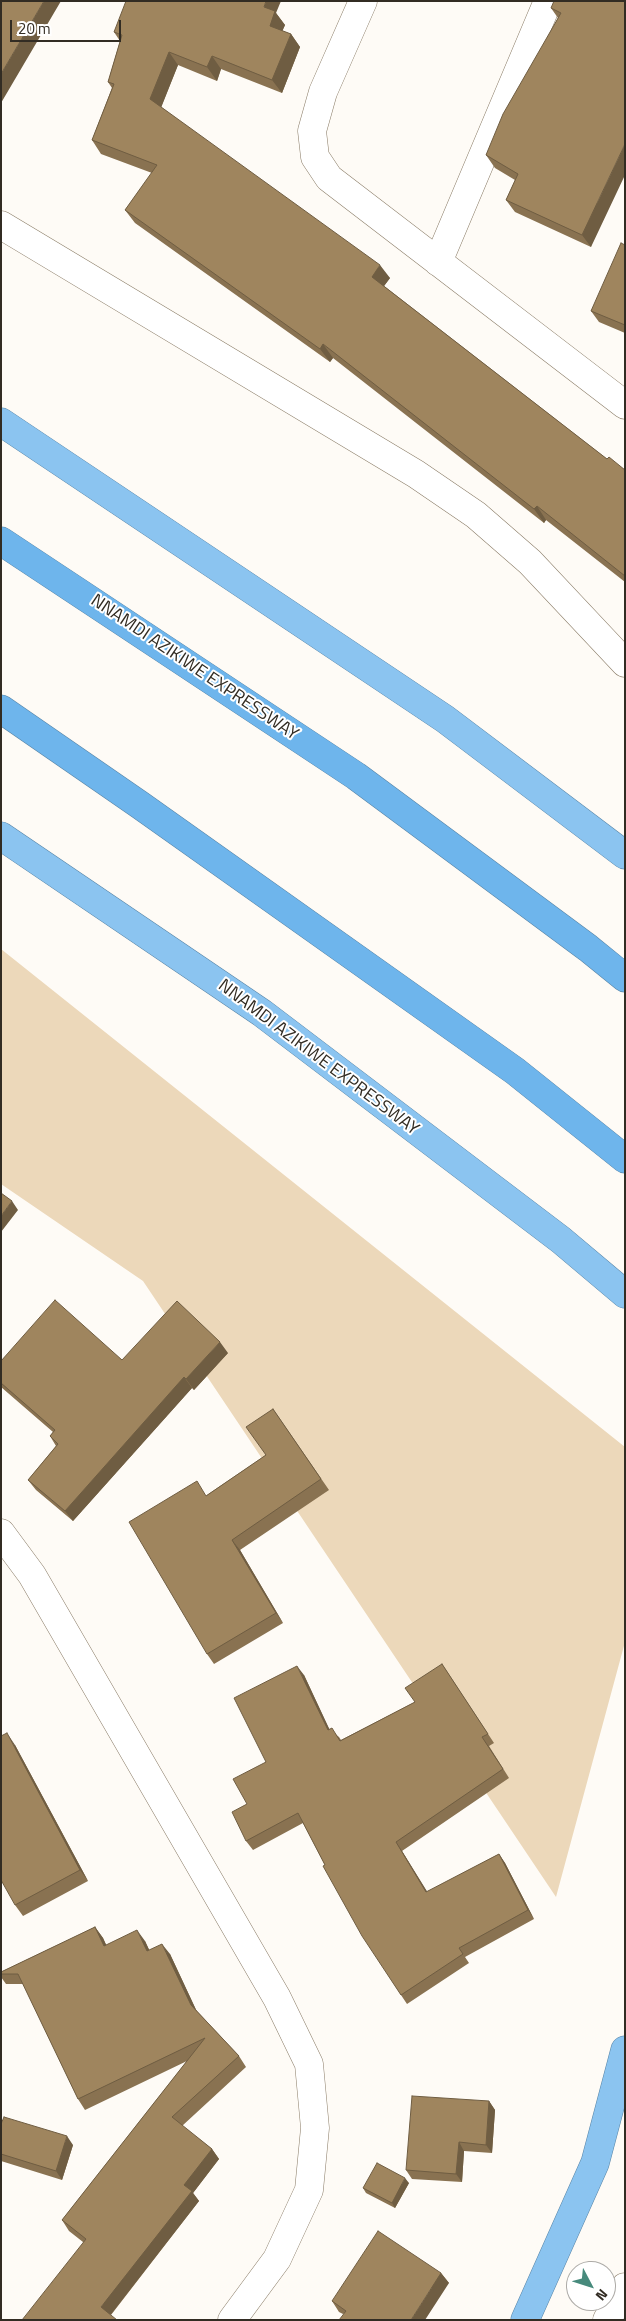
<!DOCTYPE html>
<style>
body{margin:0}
#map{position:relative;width:626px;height:2321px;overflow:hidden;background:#fefbf6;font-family:"Titillium Web",sans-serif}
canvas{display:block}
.frame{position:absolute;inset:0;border:2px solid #322c23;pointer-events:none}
.north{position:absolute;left:566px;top:2261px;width:50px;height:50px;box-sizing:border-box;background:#fff;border:1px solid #adaba7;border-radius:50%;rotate:130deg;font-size:14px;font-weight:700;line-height:20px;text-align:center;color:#322c23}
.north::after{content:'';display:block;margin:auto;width:18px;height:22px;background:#478a7c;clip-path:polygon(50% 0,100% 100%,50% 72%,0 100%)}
.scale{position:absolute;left:10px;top:20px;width:111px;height:22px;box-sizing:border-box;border:2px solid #322c23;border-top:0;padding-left:6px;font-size:15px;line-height:18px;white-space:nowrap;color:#322c23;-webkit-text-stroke:4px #fff;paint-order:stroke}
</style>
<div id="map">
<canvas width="626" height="2321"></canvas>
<div class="frame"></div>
<div class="north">N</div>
<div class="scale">20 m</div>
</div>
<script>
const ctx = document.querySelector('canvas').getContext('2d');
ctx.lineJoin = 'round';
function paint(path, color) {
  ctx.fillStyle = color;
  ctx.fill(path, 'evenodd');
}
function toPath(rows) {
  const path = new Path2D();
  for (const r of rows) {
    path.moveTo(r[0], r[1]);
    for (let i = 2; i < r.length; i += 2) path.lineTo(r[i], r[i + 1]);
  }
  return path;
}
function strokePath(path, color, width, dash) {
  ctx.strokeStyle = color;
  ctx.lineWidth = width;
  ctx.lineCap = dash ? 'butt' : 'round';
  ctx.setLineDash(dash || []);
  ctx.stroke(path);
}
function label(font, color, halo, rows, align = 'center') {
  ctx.font = font + ' "Titillium Web",sans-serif';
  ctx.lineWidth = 4;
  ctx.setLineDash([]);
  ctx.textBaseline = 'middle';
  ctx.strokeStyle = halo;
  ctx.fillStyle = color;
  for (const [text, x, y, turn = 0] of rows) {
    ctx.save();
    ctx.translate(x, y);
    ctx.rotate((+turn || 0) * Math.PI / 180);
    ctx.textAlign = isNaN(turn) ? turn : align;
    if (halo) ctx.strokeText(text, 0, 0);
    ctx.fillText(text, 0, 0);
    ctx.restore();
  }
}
paint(toPath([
 [1,949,625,1447,625,1642,556,1897,143,1281,1,1184]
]), '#ecd8ba');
const minor = toPath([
 [363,1,323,92,312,131,315,157,329,178,625,405],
 [1,225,416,474,476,515,530,562,625,663],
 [438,262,548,1],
 [1,1533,32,1575,277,1998,309,2064,315,2128,309,2190,277,2259,232,2320]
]);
const secondary = toPath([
 [607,2320,625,2287]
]);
const trunk = toPath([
 [1,422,445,719,625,855],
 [1,836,262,1013,561,1240,625,1294],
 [525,2320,595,2163,625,2050]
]);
const motorway = toPath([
 [1,541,356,776,588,948,625,978],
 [1,709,140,805,515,1071,625,1159]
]);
strokePath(minor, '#8a7c67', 29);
strokePath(secondary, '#8a7c67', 29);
strokePath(trunk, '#5985a6', 29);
strokePath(motorway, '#5985a6', 29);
strokePath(minor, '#fff', 28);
strokePath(secondary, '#fff', 28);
strokePath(trunk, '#8bc4f0', 28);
strokePath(motorway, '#6eb5ec', 28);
paint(toPath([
 [625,1,591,247,515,212,506,200,515,180,495,168,486,155,558,18,551,8],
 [276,13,285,25,282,31,291,34,300,47,282,93,221,69,217,81,178,65,161,107,390,278,384,286,607,459,625,470,625,582,546,520,544,523,333,358,330,362,135,223,125,210,152,173,101,154,92,140,112,88,108,82,120,41,114,32],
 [625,245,625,333,599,322,591,311],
 [228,1353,194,1390,192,1388,73,1521,36,1490,28,1480,56,1446,50,1436,53,1432,1,1387,1,1361,122,1360],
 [273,1409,329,1490,240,1550,283,1623,214,1664,207,1654,207,1495,266,1455],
 [442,1664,494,1743,489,1746,509,1778,402,1851,427,1892,499,1854,505,1863,534,1919,465,1957,469,1963,407,2004,401,1995,325,1865,303,1823,253,1850,246,1841,247,1804,304,1675,329,1729,339,1737,341,1740,415,1702],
 [15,1745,88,1881,23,1916,15,1905],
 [95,1927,103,1938,106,1945,145,1941,149,1950,170,1954,196,2010,239,2056,246,2067,182,2126,212,2149,219,2159,193,2193,199,2201,111,2315,83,2242,69,2231,62,2220,187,2061,85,2110,78,2099,23,1984,6,1984,1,1977,1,1972],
 [489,2101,495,2110,492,2153,464,2151,462,2182,412,2179,406,2170],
 [1,2124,73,2145,62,2180,1,2161],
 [409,2183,395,2208,366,2193,363,2188],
 [441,2273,449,2283,343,2314,339,2312,332,2301]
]), '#897251');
paint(toPath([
 [44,1,61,1,1,103,1,74],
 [266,1,281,1,276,13,285,25,279,39,270,26,264,7],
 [291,34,300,47,282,93,272,80],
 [169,52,178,65,159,113,150,99],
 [212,56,221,69,217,81,207,67],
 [625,144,625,175,591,247,582,235],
 [380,265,390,278,381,290,372,277],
 [323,344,333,358,330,362,320,349],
 [537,506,546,520,544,523,534,509],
 [12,1201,18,1210,1,1232,1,1216],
 [220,1342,228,1353,194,1390,186,1379],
 [184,1377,192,1388,73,1521,65,1511],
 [232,1540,240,1550,283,1623,276,1613],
 [297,1666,304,1675,334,1739,328,1730],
 [7,1733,15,1745,88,1881,80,1870],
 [396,1842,402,1851,433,1901,426,1892],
 [499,1854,505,1863,534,1919,528,1910],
 [95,1927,103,1938,112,1957,104,1946],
 [137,1930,145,1941,155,1962,147,1951],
 [162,1944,170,1954,199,2016,191,2005],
 [489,2101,495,2110,492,2153,486,2145],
 [67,2136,73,2145,62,2180,56,2171],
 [459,2142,464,2151,462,2182,456,2174],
 [212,2149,219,2159,193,2193,199,2201,108,2318,101,2307,184,2185],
 [405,2178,409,2183,395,2208,392,2203],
 [441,2273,449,2283,425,2320,411,2320]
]), '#6f5d42');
const building = toPath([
 [1,1,44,1,1,74,1,1],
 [126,1,266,1,264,7,275,11,270,26,291,34,272,80,212,56,207,67,169,52,150,99,380,265,372,277,607,459,609,457,625,470,625,576,537,506,534,509,323,344,320,349,125,210,157,165,92,140,114,84,108,82,122,35,114,32,126,1],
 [554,1,625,1,625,144,582,235,506,200,518,174,486,155,503,114,561,13,551,8,554,1],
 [621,243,625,245,625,325,591,311,621,243],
 [1,1193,12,1201,1,1216,1,1193],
 [55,1300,122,1360,177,1301,220,1342,186,1379,184,1377,65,1511,28,1480,58,1444,50,1436,55,1430,1,1383,1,1361,55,1300],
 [273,1409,321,1479,232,1540,276,1613,207,1654,129,1522,197,1481,206,1496,266,1455,246,1427,273,1409],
 [442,1664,488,1734,482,1737,503,1769,396,1842,426,1892,499,1854,528,1910,459,1948,463,1954,401,1995,362,1936,323,1866,325,1865,298,1813,246,1841,232,1812,247,1804,233,1779,266,1762,234,1698,297,1666,328,1730,332,1728,340,1741,415,1702,405,1688,442,1664],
 [7,1733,80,1870,15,1905,1,1880,1,1736,7,1733],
 [95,1927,104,1946,137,1930,147,1951,162,1944,191,2005,239,2056,172,2117,212,2149,184,2185,192,2191,101,2307,117,2320,22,2320,86,2239,62,2220,205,2038,78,2099,18,1974,1,1974,1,1972,95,1927],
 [412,2096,489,2101,486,2145,459,2142,456,2174,406,2170,412,2096],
 [4,2117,67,2136,56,2171,1,2154,1,2124,4,2117],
 [377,2163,405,2178,392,2203,363,2188,377,2163],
 [378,2231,441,2273,411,2320,339,2320,346,2311,332,2301,378,2231]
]);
paint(building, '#9f855e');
strokePath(building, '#6f5d42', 1);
label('18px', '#322c23', '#fff', [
 ["NNAMDI AZIKIWE EXPRESSWAY",194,668,34],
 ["NNAMDI AZIKIWE EXPRESSWAY",318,1058,37]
]);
</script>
